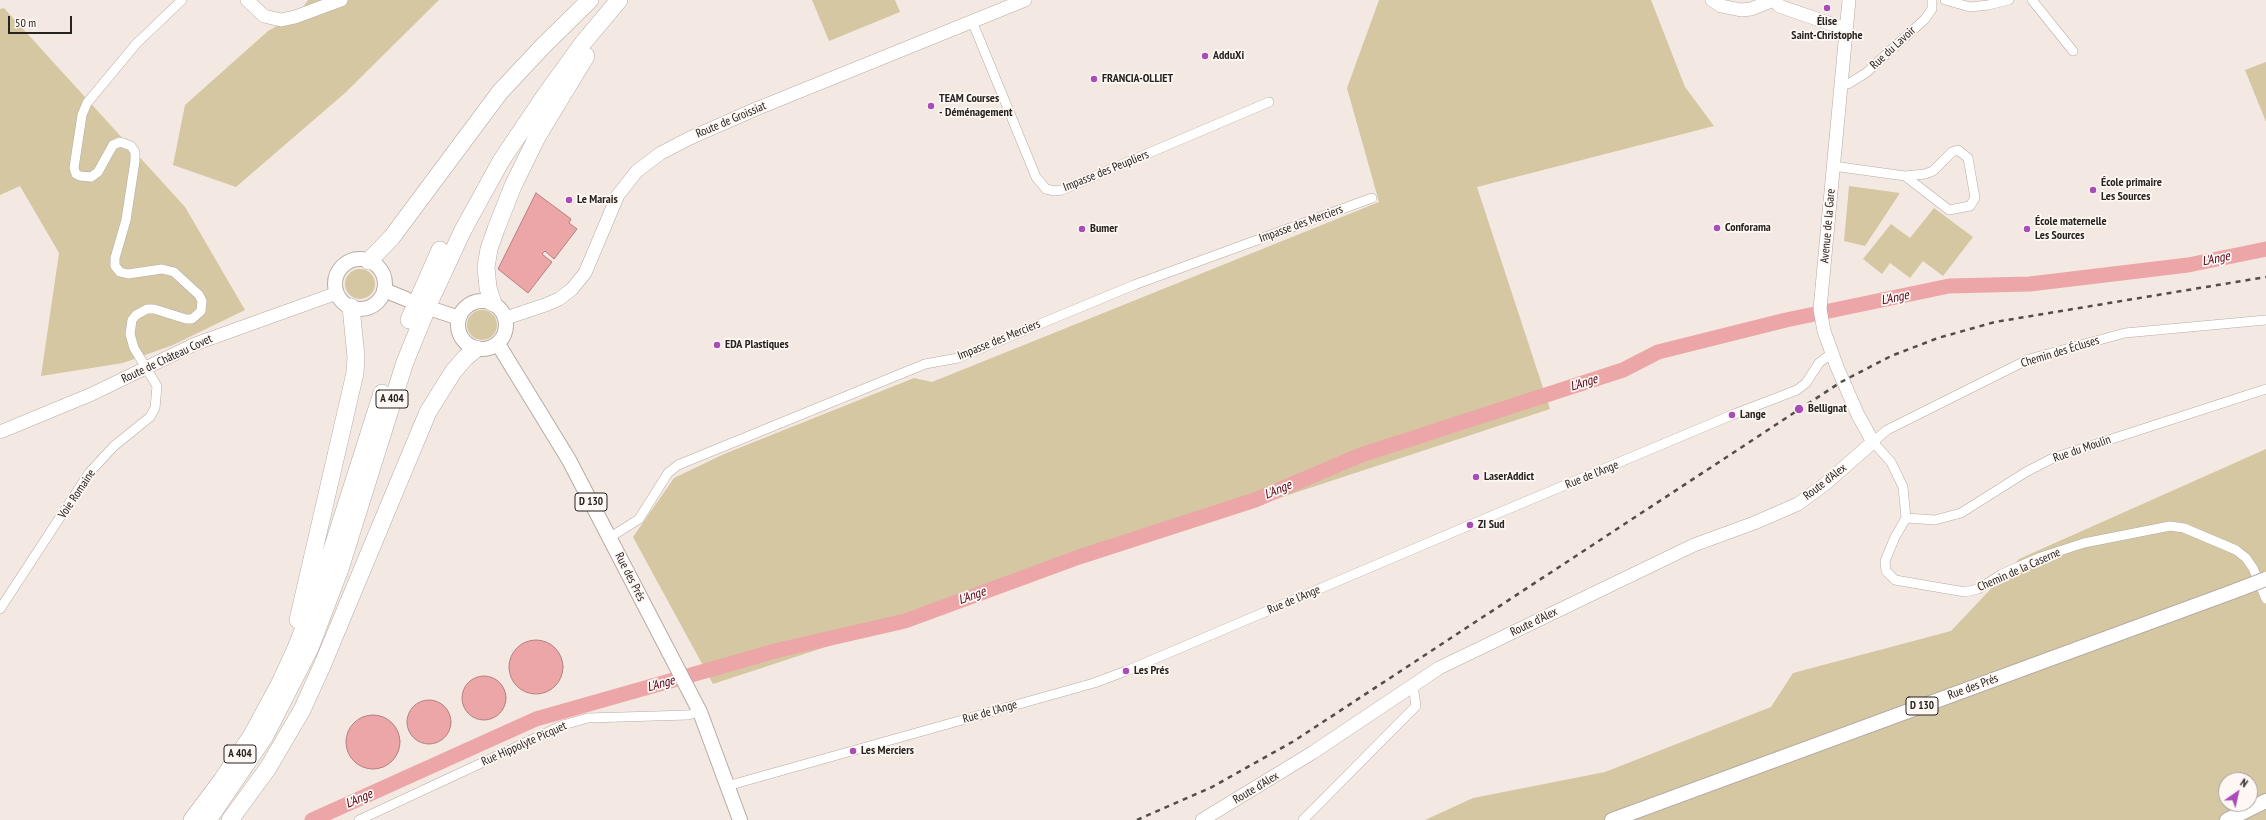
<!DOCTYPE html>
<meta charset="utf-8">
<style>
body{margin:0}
#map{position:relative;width:2266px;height:820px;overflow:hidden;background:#f4e9e2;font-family:"PT Sans Narrow",sans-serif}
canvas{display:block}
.north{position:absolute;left:2218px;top:772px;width:40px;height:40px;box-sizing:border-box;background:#fef7f3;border:1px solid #a8a29f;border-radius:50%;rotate:34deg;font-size:11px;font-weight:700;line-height:16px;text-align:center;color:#272320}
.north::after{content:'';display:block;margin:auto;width:14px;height:18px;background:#a84db8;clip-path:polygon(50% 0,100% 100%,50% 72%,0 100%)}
.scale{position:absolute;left:8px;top:16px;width:64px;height:18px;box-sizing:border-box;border:2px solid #272320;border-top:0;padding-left:5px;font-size:12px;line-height:14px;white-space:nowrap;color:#272320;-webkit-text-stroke:3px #fef7f3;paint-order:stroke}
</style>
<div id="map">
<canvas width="2266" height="820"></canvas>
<div class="north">N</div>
<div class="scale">50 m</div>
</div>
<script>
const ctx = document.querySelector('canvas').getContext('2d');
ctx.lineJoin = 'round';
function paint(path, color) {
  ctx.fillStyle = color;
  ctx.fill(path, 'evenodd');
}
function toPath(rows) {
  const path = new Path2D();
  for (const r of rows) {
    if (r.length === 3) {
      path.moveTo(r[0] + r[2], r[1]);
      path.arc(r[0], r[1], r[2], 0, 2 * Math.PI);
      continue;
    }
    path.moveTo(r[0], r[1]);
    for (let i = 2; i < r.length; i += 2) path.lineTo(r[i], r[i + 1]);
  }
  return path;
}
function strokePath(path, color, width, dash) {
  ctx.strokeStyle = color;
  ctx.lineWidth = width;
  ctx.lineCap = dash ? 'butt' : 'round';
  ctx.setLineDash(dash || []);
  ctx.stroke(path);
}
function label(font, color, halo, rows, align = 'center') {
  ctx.font = font + ' "PT Sans Narrow",sans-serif';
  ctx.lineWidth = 3.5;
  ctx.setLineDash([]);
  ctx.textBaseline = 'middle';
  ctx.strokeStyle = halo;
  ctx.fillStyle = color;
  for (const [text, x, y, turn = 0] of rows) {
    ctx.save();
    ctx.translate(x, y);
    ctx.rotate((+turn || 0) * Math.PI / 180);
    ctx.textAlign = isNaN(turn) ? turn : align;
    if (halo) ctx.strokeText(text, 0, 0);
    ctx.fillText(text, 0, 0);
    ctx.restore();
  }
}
paint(toPath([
 [308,0,439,0,345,93,236,187,173,165,185,105,268,31,298,14],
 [812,0,895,0,900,12,829,41],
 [1379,0,1651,0,1685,87,1714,126,1477,187,1550,409,713,684,633,537,674,478,724,454,914,378,932,382,1379,202,1347,88],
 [4,8,185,207,245,310,173,345,123,363,41,376,59,253,20,186,0,195,0,9],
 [2266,62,2266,122,2245,70],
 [1849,186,1900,193,1865,246,1844,241],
 [1934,208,1973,237,1943,276,1923,261,1910,278,1890,263,1882,274,1863,259,1891,224,1910,238],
 [360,284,15],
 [482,325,15],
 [2266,449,2266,820,1425,820,1473,798,1605,772,1771,707,1793,673,1951,631,2019,559],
 [2226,780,2250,780,2250,804,2226,804]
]), '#d4c7a1');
const water = toPath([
 [536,193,571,219,569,223,577,229,554,259,545,251,542,254,552,262,528,293,498,269,536,193],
 [536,667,27],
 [484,698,22],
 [429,722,22],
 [373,742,27]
]);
paint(water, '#eda6a8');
strokePath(water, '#b27f7f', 1);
strokePath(toPath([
 [312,820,536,719,779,650,905,621,1079,557,1255,500,1361,455,1623,370,1658,352,1786,320,1949,286,2030,284,2188,265,2266,249]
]), '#eda6a8', 15);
const street = toPath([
 [1945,0,1970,7,1988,5,2009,0],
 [2032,0,2073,51],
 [972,21,1036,177,1046,189,1055,191,1062,190,1269,102],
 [1841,84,1848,84,1866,73,1925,19,1932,9,1932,0],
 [1833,166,1905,176,1925,174,1933,171,1952,152,1958,150,1968,158,1975,198,1970,206,1949,210,1905,176],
 [2266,320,2125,333,2029,359,1887,430,1873,442,1891,462,1903,487,1906,518,1895,537,1885,561,1886,571,1895,580,1965,592,1978,589,2002,574,2041,557,2084,543,2170,526,2184,528,2236,550,2246,558,2253,568,2266,599],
 [1906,518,1935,520,1961,513,2026,472,2053,458,2266,389],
 [609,538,639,519,668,473,678,465,925,364,958,358,1134,285,1372,198],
 [0,609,89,473,114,446,150,417,155,408,157,386,134,348,130,334,132,320,136,315,147,309,154,309,186,319,192,319,201,311,202,301,199,295,174,272,162,269,128,274,120,272,115,266,115,258,126,220,135,161,135,152,131,146,120,142,113,145,98,172,91,177,80,176,76,174,74,168,82,115,87,103,136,44,182,0],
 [727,786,1094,683,1126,671,1470,525,1732,415,1797,390,1806,383,1819,363,1832,353],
 [359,820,563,725,588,718,688,715,700,712],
 [1303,820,1416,706,1413,685]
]);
const secondary = toPath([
 [247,0,264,16,281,20,295,17,341,0],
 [1712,0,1721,6,1741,10,1751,9,1774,0],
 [1776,0,1779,6,1846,29],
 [506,318,545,305,559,299,572,289,585,273,618,195,637,171,661,153,690,138,756,109,1025,0],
 [0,432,92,394,195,344,337,293],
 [1202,820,1312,753,1439,668,1694,545,1754,523,1798,504,1825,484,1873,442,1858,415,1837,367,1824,331,1820,309,1849,0]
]);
const primary = toPath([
 [360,284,25],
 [384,290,406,299],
 [482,325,24],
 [435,310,459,318],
 [498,344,569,460,700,712,740,820],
 [1612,820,2232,592],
 [2227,820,2266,801]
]);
const highway = toPath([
 [369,261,392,237,500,92,544,45,590,0],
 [493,303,488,288,486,267,489,249,496,229,513,186,537,137,586,56],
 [409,320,440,250],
 [298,620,355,373,356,357,351,307],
 [192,820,222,780,252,735,280,683,296,648,320,587,382,393],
 [208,820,265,736,310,648,340,569,405,362,430,301,463,230,501,161,544,97,583,43,619,0],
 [230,820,268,768,302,710,322,666,428,412,453,372,465,358,476,349]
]);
strokePath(street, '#b6aba4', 10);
strokePath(secondary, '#b6aba4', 14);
strokePath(primary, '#b6aba4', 16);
strokePath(highway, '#b6aba4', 18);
strokePath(street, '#fff', 9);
strokePath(secondary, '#fff', 13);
strokePath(primary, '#fff', 14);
strokePath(highway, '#fff', 17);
strokePath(toPath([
 [1137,820,1212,787,1294,741,1841,382,1891,356,1938,338,1995,322,2266,277]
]), '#524d49', 2.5, [5, 5]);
const primaryBridge = toPath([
 [2232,592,2266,579]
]);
strokePath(primaryBridge, '#b6aba4', 16, []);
strokePath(primaryBridge, '#fff', 14);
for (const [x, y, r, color] of [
 [1827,8,4,"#a84db8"],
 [1205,56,4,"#a84db8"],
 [1094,79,4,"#a84db8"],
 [931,106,4,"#a84db8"],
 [2093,190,4,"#a84db8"],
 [569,200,4,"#a84db8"],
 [1717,228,4,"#a84db8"],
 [1082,229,4,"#a84db8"],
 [2027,229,4,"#a84db8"],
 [717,345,4,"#a84db8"],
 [1799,409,5,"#a84db8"],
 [1732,415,4,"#a84db8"],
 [1476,477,4,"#a84db8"],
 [1470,525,4,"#a84db8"],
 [1126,671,4,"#a84db8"],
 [853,751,4,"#a84db8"]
]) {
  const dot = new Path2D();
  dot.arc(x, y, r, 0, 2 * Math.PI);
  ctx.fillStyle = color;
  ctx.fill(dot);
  strokePath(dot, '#fef7f3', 1.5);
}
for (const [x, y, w] of [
 [392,399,32],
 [591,502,32],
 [1922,706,32],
 [240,754,32]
]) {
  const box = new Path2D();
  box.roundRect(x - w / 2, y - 9, w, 18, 3);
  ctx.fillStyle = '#fef7f3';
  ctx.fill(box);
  strokePath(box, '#272320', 1);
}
label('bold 11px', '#272320', null, [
 ["A 404",392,399],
 ["D 130",591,502],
 ["D 130",1922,706],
 ["A 404",240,754]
]);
label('bold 12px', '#272320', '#fef7f3', [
 ["Élise",1827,22,"center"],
 ["Saint-Christophe",1827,36,"center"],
 ["AdduXi",1213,56],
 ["FRANCIA-OLLIET",1102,79],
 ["TEAM Courses",939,99],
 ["- Déménagement",939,113],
 ["École primaire",2101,183],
 ["Les Sources",2101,197],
 ["Le Marais",577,200],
 ["École maternelle",2035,222],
 ["Les Sources",2035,236],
 ["Conforama",1725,228],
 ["Bumer",1090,229],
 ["EDA Plastiques",725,345],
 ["Bellignat",1808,409],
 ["Lange",1740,415],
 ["LaserAddict",1484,477],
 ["ZI Sud",1478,525],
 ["Les Prés",1134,671],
 ["Les Merciers",861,751]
], 'left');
label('12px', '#272320', '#fef7f3', [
 ["Rue du Lavoir",1893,48,-43],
 ["Route de Groissiat",731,120,-23],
 ["Impasse des Peupliers",1106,171,-22],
 ["Impasse des Merciers",1301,224,-20],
 ["Avenue de la Gare",1828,226,-85],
 ["Impasse des Merciers",999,340,-22],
 ["Chemin des Écluses",2060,352,-17],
 ["Route de Château Covet",167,359,-25],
 ["Rue du Moulin",2082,449,-19],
 ["Rue de l'Ange",1592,475,-22],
 ["Route d'Alex",1825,482,-38],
 ["Voie Romaine",77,494,-56],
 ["Chemin de la Caserne",2019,570,-24],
 ["Rue des Prés",630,577,63],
 ["Rue de l'Ange",1294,600,-23],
 ["Route d'Alex",1534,622,-26],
 ["Rue des Prés",1973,687,-20],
 ["Rue de l'Ange",990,712,-16],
 ["Rue Hippolyte Picquet",524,744,-24],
 ["Route d'Alex",1256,788,-31]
]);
label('italic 13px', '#560015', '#fef7f3', [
 ["L'Ange",2216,259,-12],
 ["L'Ange",1895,298,-12],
 ["L'Ange",1584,383,-18],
 ["L'Ange",1278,490,-23],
 ["L'Ange",972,596,-20],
 ["L'Ange",661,684,-16],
 ["L'Ange",359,799,-24]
]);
</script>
